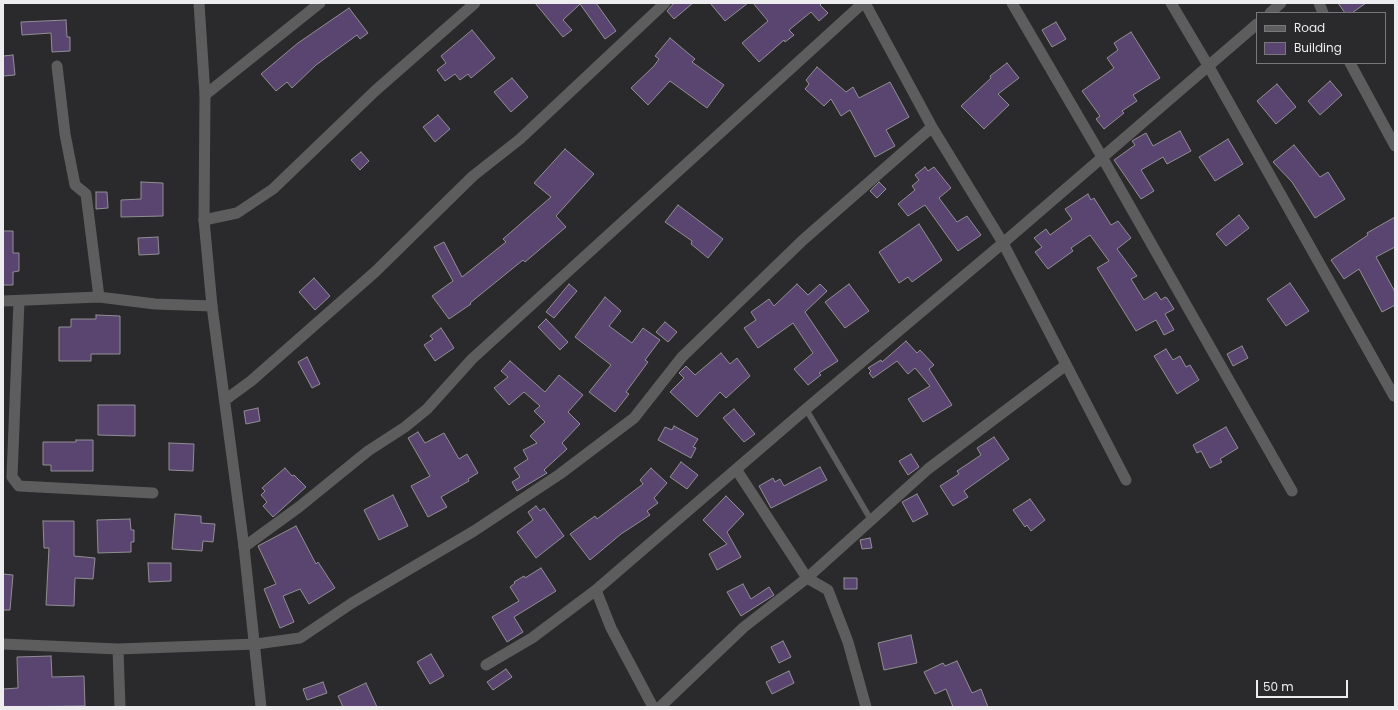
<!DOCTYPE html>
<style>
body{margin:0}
#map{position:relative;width:1398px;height:710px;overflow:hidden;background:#2a292c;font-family:Poppins,sans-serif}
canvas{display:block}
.frame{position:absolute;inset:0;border:4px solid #edecee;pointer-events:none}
.legend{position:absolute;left:1256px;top:12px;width:130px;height:52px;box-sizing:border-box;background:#2a292c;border:1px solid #78777a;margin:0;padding:5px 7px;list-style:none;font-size:12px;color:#edecee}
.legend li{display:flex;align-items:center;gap:8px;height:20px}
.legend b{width:20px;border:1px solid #78777a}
.scale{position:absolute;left:1256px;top:680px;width:92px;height:18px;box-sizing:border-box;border:2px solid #edecee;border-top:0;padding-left:5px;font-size:12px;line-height:14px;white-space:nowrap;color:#edecee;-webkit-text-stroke:3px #2a292c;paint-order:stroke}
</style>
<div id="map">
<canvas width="1398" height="710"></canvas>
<div class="frame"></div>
<ul class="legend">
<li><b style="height:5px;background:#5e5d5e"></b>Road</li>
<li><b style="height:11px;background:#5a4570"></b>Building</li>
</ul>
<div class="scale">50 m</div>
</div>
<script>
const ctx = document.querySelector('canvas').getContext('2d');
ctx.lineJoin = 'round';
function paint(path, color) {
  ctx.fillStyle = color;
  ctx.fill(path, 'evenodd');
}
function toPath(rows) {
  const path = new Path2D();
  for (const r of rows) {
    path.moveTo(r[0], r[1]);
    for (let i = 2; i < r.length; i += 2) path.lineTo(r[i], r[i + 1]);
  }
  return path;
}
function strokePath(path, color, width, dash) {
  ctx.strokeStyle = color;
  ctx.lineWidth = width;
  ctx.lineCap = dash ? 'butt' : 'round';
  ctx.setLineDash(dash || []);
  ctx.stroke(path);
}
const building = toPath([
 [535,3,596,3,616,31,605,39,580,4,563,20,572,30,563,37,535,3],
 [674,3,693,3,674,19,667,11,674,3],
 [710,3,748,3,725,21,710,3],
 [753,3,822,3,820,5,828,13,819,21,811,12,789,30,794,35,785,42,784,40,759,62,742,43,768,21,753,3],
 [1338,3,1366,3,1352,13,1345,13,1338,3],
 [349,8,368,33,360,39,357,35,316,65,292,88,287,82,276,91,261,74,298,43,349,8],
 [66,20,67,37,70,37,70,51,52,52,51,33,22,35,21,22,66,20],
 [1056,22,1066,39,1052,47,1042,30,1056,22],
 [472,30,495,58,471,78,468,74,460,80,455,74,445,81,437,70,446,63,441,56,472,30],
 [1131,32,1160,78,1133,95,1137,101,1122,111,1124,113,1104,129,1096,119,1100,116,1082,91,1114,68,1107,58,1118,50,1114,43,1131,32],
 [670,38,695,59,692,62,724,85,707,108,670,81,648,105,631,88,654,66,659,59,655,56,670,38],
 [13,55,15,75,3,76,3,56,13,55],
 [1007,63,1019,78,998,94,1009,105,984,129,961,106,991,78,990,76,1007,63],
 [817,67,846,92,853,87,859,98,890,82,909,117,886,130,895,146,875,157,850,110,841,116,831,99,824,106,805,89,809,84,806,80,817,67],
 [512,78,528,97,511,112,494,92,512,78],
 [1330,81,1342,95,1320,115,1308,101,1330,81],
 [1277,84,1296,107,1276,124,1257,101,1277,84],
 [438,115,450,129,435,142,423,127,438,115],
 [1180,131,1191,151,1167,164,1163,157,1141,170,1154,191,1141,199,1114,160,1135,145,1132,141,1146,133,1153,146,1180,131],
 [1228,139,1243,164,1215,181,1199,157,1228,139],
 [1294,145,1320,177,1328,172,1345,199,1315,218,1292,182,1273,162,1294,145],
 [565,149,594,174,556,216,566,227,525,262,523,260,470,303,471,304,449,319,432,296,453,281,434,247,444,242,462,277,506,242,503,239,551,197,534,183,565,149],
 [361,152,369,161,360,170,351,160,361,152],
 [925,167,928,171,934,167,951,188,939,198,957,222,967,216,981,235,958,251,925,205,908,216,898,204,915,190,912,186,919,180,915,175,925,167],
 [141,182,163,183,163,216,121,217,121,200,141,199,141,182],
 [879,182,886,189,877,198,870,191,879,182],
 [96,192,107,192,108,208,96,209,96,192],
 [1088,194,1091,200,1094,198,1111,225,1118,221,1131,238,1117,249,1137,276,1131,279,1144,300,1156,292,1161,300,1165,297,1167,298,1174,309,1165,314,1174,330,1164,335,1156,320,1136,331,1097,268,1109,261,1090,235,1071,248,1073,251,1048,269,1035,252,1042,247,1034,238,1046,229,1050,235,1072,219,1065,209,1088,194],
 [678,205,723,239,708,258,691,244,692,241,665,222,678,205],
 [1239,215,1249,228,1226,246,1216,234,1239,215],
 [1395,217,1395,247,1376,257,1395,292,1395,305,1382,312,1359,269,1344,279,1331,260,1368,235,1367,233,1395,217],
 [919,224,942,260,912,282,908,277,899,283,879,252,919,224],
 [3,231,13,231,13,253,19,253,19,271,13,272,13,285,3,285,3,231],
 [158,237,159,254,139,255,138,238,158,237],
 [314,278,330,296,315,310,299,292,314,278],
 [1290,283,1309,311,1286,326,1267,299,1290,283],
 [569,284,577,291,554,318,546,312,569,284],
 [797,284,808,295,820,284,827,291,805,312,838,361,819,373,821,375,808,385,794,369,813,353,793,323,758,348,744,328,756,320,751,312,769,299,774,306,797,284],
 [849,284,869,311,845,328,825,302,849,284],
 [605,297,621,311,609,326,632,343,643,328,660,340,645,360,648,362,626,392,629,394,615,412,589,392,611,365,575,337,605,297],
 [96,315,120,316,120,354,91,354,91,361,59,361,59,327,71,327,71,319,96,319,96,315],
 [546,319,568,342,560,350,538,327,546,319],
 [665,322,677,332,668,342,656,332,665,322],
 [441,328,454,348,435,361,424,345,433,339,430,336,441,328],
 [906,341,917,353,920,350,934,365,929,369,952,405,923,422,908,399,930,386,915,368,908,374,897,361,873,378,869,373,871,371,868,368,881,360,882,362,906,341],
 [1242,346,1248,358,1233,366,1227,354,1242,346],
 [1166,349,1173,360,1180,356,1186,367,1190,365,1199,380,1177,394,1154,356,1166,349],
 [721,353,730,364,737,358,750,376,726,398,720,392,697,417,670,392,684,378,679,373,686,366,695,375,721,353],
 [307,357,320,384,312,388,298,362,307,357],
 [510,361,545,392,559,375,583,395,568,412,580,424,562,443,567,449,544,470,547,473,517,491,512,482,520,477,514,468,528,459,523,450,537,443,530,436,545,422,534,411,540,406,524,392,509,405,494,388,508,377,501,371,510,361],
 [98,405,135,405,135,436,98,435,98,405],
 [258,408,260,421,246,424,244,411,258,408],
 [734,409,755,434,744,442,723,418,734,409],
 [674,426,698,439,693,447,696,448,691,458,658,440,665,427,672,430,674,426],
 [1226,427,1238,448,1220,459,1222,462,1210,468,1201,451,1197,453,1193,445,1226,427],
 [418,432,425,443,444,433,459,459,467,454,478,473,468,479,469,481,441,497,447,507,428,517,411,486,430,476,408,438,418,432],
 [994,437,1009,459,964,491,968,497,953,506,940,486,959,474,957,471,981,455,977,448,994,437],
 [76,440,93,440,93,471,51,471,51,465,43,465,43,442,76,442,76,440],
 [169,443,194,444,193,471,169,470,169,443],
 [911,454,919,467,908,475,899,461,911,454],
 [681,462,698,475,687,489,670,477,681,462],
 [820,467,827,480,771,508,759,486,773,478,775,482,780,479,784,486,820,467],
 [285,468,292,476,294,475,306,487,273,517,263,506,267,502,261,495,265,491,262,488,285,468],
 [651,468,667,483,654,498,658,503,647,511,650,515,621,534,590,560,570,534,595,516,597,519,643,484,640,480,651,468],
 [917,494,928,514,913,522,902,502,917,494],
 [393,495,408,526,379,540,364,510,393,495],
 [726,496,744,514,727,532,741,557,717,570,709,554,727,544,703,520,726,496],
 [1030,499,1045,520,1031,531,1027,525,1025,527,1013,510,1030,499],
 [536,506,540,511,544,508,564,536,536,558,517,532,533,520,528,512,536,506],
 [175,514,201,516,201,523,215,524,213,542,203,541,202,551,172,549,175,514],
 [130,519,131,530,134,530,134,542,131,542,131,552,98,553,97,520,130,519],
 [43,521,74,521,74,556,95,558,93,579,75,578,74,606,46,605,49,548,44,548,43,521],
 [296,526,316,564,318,562,335,588,309,604,300,589,283,596,294,622,280,628,264,589,276,584,258,546,296,526],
 [870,538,872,548,862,549,860,540,870,538],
 [148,563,171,563,171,581,149,582,148,563],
 [541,568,556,591,514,617,523,632,507,642,492,617,519,601,510,587,515,583,514,582,524,576,525,578,541,568],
 [3,574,13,575,10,610,3,610,3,574],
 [844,578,857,578,857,589,844,589,844,578],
 [743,584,751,599,769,587,774,595,741,616,727,592,743,584],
 [911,635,917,663,884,670,878,643,911,635],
 [783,641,791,657,779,663,771,647,783,641],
 [431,654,444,676,430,684,417,662,431,654],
 [51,656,52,677,84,676,85,706,3,707,3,689,18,688,17,657,51,656],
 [957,661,972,693,981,689,988,707,953,707,946,689,935,694,924,672,943,663,945,666,957,661],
 [506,669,512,677,493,690,487,682,506,669],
 [789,671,794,683,772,694,766,682,789,671],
 [323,682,327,693,307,700,303,689,323,682],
 [366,683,377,707,343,707,338,696,366,683]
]);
paint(building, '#5a4570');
strokePath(building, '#908f92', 1);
strokePath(toPath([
 [806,409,871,520]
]), '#5e5d5e', 6);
strokePath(toPath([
 [865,3,932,127,1003,243,1126,480],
 [1012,3,1102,157,1292,491],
 [1171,3,1209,67,1394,396],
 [1319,3,1323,13],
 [1270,13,1281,3],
 [1350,63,1395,146],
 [57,66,65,134,75,185,86,194,99,297],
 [205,95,320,3],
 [204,220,237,213,273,189,375,91,475,3],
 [3,301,99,297,155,304,212,306],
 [19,301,12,477,19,486,153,493],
 [225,400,251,381,375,272,473,176,520,139,665,3],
 [736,469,807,578,828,590,848,642,866,707],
 [244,547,299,507,368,451,405,427,427,409,472,359,863,3],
 [596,590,611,628,653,707],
 [3,644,118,649,256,644,300,638,352,603,474,531,560,474,634,418,682,357,803,240,932,127],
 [118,649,120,707],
 [486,665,532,638,596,590,806,409,1003,243,1257,24],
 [660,707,744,627,807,578,928,469,1066,365]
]), '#5e5d5e', 11);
strokePath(toPath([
 [199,3,205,95,204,220,212,306,244,547,261,707]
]), '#5e5d5e', 11);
</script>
